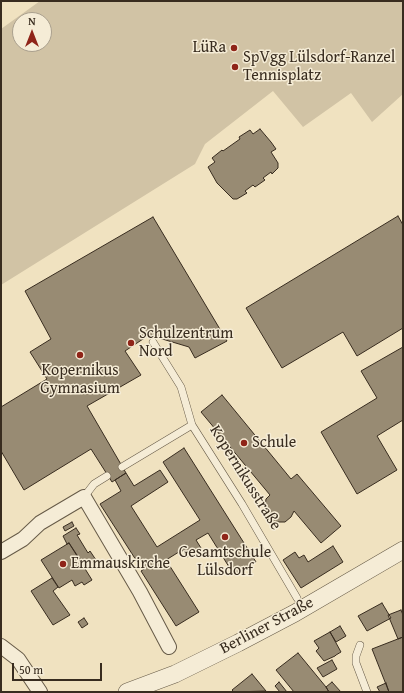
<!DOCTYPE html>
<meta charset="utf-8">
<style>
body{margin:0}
#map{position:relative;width:404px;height:693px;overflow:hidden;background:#f0e2c0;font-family:"Gentium Book Plus",serif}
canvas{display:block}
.frame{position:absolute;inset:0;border:2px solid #382c1f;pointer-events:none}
.north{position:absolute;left:12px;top:12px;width:40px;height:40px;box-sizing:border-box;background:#f5ecd6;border:1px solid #a99f8d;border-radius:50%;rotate:0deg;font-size:11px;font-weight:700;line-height:16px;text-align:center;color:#382c1f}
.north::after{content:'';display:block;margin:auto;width:14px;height:18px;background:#8f2418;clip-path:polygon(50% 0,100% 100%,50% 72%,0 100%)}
.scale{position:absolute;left:12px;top:663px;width:90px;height:18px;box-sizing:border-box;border:2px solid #382c1f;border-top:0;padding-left:5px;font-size:12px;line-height:14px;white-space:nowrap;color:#382c1f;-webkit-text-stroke:3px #f5ecd6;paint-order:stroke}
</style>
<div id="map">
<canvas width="404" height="693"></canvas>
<div class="frame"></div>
<div class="north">N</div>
<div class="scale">50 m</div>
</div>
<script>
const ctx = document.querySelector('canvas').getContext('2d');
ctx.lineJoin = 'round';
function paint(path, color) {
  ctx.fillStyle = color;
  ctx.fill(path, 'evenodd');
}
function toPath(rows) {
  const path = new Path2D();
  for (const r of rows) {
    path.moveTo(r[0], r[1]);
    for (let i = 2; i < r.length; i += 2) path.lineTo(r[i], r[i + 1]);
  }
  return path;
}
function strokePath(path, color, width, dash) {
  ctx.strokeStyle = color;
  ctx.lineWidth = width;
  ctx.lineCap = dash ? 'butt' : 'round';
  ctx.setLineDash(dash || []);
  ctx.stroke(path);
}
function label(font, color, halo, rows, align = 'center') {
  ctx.font = font + ' "Gentium Book Plus",serif';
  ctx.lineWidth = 3;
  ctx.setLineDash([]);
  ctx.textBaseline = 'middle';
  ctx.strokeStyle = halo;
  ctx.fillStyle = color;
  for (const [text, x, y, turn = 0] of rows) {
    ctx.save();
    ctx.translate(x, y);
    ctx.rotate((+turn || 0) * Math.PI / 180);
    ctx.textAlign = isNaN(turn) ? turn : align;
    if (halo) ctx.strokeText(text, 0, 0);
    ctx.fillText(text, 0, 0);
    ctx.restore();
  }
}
paint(toPath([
 [40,1,403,1,403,94,372,122,351,93,303,127,273,91,205,144,195,164,1,285,1,29],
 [20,20,44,20,44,44,20,44]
]), '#d1c3a5');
const building = toPath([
 [260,129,271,142,276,149,271,152,278,163,278,168,272,174,271,172,263,178,265,180,255,187,253,185,245,191,247,193,237,199,233,199,217,183,208,167,215,162,212,158,222,150,223,151,240,139,239,137,250,130,253,134,260,129],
 [398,216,403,225,403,328,357,356,343,332,282,368,246,308,398,216],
 [153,217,227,341,195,358,189,347,149,335,125,351,141,375,87,406,126,473,112,482,91,449,24,490,1,451,1,407,47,379,30,352,51,339,25,291,153,217],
 [403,347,403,420,377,436,397,470,357,494,321,432,377,398,361,371,403,347],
 [222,395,291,479,297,474,341,526,321,543,294,511,291,517,285,522,274,522,267,515,265,506,266,499,270,495,201,412,222,395],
 [184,448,256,562,234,575,208,533,196,540,201,548,187,557,182,550,166,560,199,612,176,626,141,571,146,568,139,558,136,560,100,504,121,491,115,480,126,473,134,486,160,470,168,482,131,506,157,547,200,520,163,462,184,448],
 [72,522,74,526,65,531,63,527,72,522],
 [76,528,80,534,77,535,88,553,90,551,96,560,85,567,69,543,67,544,63,536,76,528],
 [69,543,92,580,84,585,82,582,75,586,72,580,59,588,41,560,69,543],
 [333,546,343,562,301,588,283,560,295,552,299,558,304,555,308,562,333,546],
 [52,578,58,587,53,591,70,615,53,625,31,591,52,578],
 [382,603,391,618,367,631,358,616,382,603],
 [401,610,403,615,403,637,398,639,388,615,401,610],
 [84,618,88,624,82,628,78,622,84,618],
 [340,626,346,636,336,642,330,632,340,626],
 [330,632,341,652,336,655,335,656,324,661,316,651,319,648,314,641,330,632],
 [403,637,403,692,389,692,372,649,403,637],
 [298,653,326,687,329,692,294,692,276,670,298,653],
 [332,660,337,669,323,677,317,668,332,660],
 [252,674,266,691,234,692,232,690,252,674],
 [279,682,287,692,280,692,275,686,279,682],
 [332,682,341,692,329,692,326,687,332,682],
 [386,683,389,692,380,692,377,687,386,683]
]);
paint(building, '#988b73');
strokePath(building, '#382c1f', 1);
const service = toPath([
 [153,342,181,387,192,425],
 [122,467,192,425,242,504,297,598],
 [84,497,94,484,107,476],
 [360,645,356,656,356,663,367,692]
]);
const minor = toPath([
 [1,552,23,539,40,523,84,497,140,592,169,647],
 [1,646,18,659,40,692]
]);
const tertiary = toPath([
 [127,692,175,674,238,643,295,613,403,550]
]);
strokePath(service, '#665a47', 8);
strokePath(minor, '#665a47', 16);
strokePath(tertiary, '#665a47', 18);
strokePath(service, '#f5ecd6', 7);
strokePath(minor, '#f5ecd6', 14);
strokePath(tertiary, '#f5ecd6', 17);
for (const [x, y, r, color] of [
 [234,48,4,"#8f2418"],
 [235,67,4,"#8f2418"],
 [131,343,4,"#8f2418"],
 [80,355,4,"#8f2418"],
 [244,443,4,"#8f2418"],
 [225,537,4,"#8f2418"],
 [63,564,4,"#8f2418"]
]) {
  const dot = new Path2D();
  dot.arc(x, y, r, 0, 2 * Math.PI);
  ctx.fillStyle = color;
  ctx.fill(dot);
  strokePath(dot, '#f5ecd6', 1.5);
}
label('16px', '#382c1f', '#f5ecd6', [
 ["LüRa",226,48,"right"],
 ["SpVgg Lülsdorf-Ranzel",243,58],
 ["Tennisplatz",243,76],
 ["Schulzentrum",139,334],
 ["Nord",139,352],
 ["Kopernikus",80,371,"center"],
 ["Gymnasium",80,389,"center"],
 ["Schule",252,443],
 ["Gesamtschule",225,553,"center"],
 ["Lülsdorf",225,571,"center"],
 ["Emmauskirche",71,564]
], 'left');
label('16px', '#382c1f', '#f5ecd6', [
 ["Kopernikusstraße",245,478,58],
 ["Berliner Straße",267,626,-28]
]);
</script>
